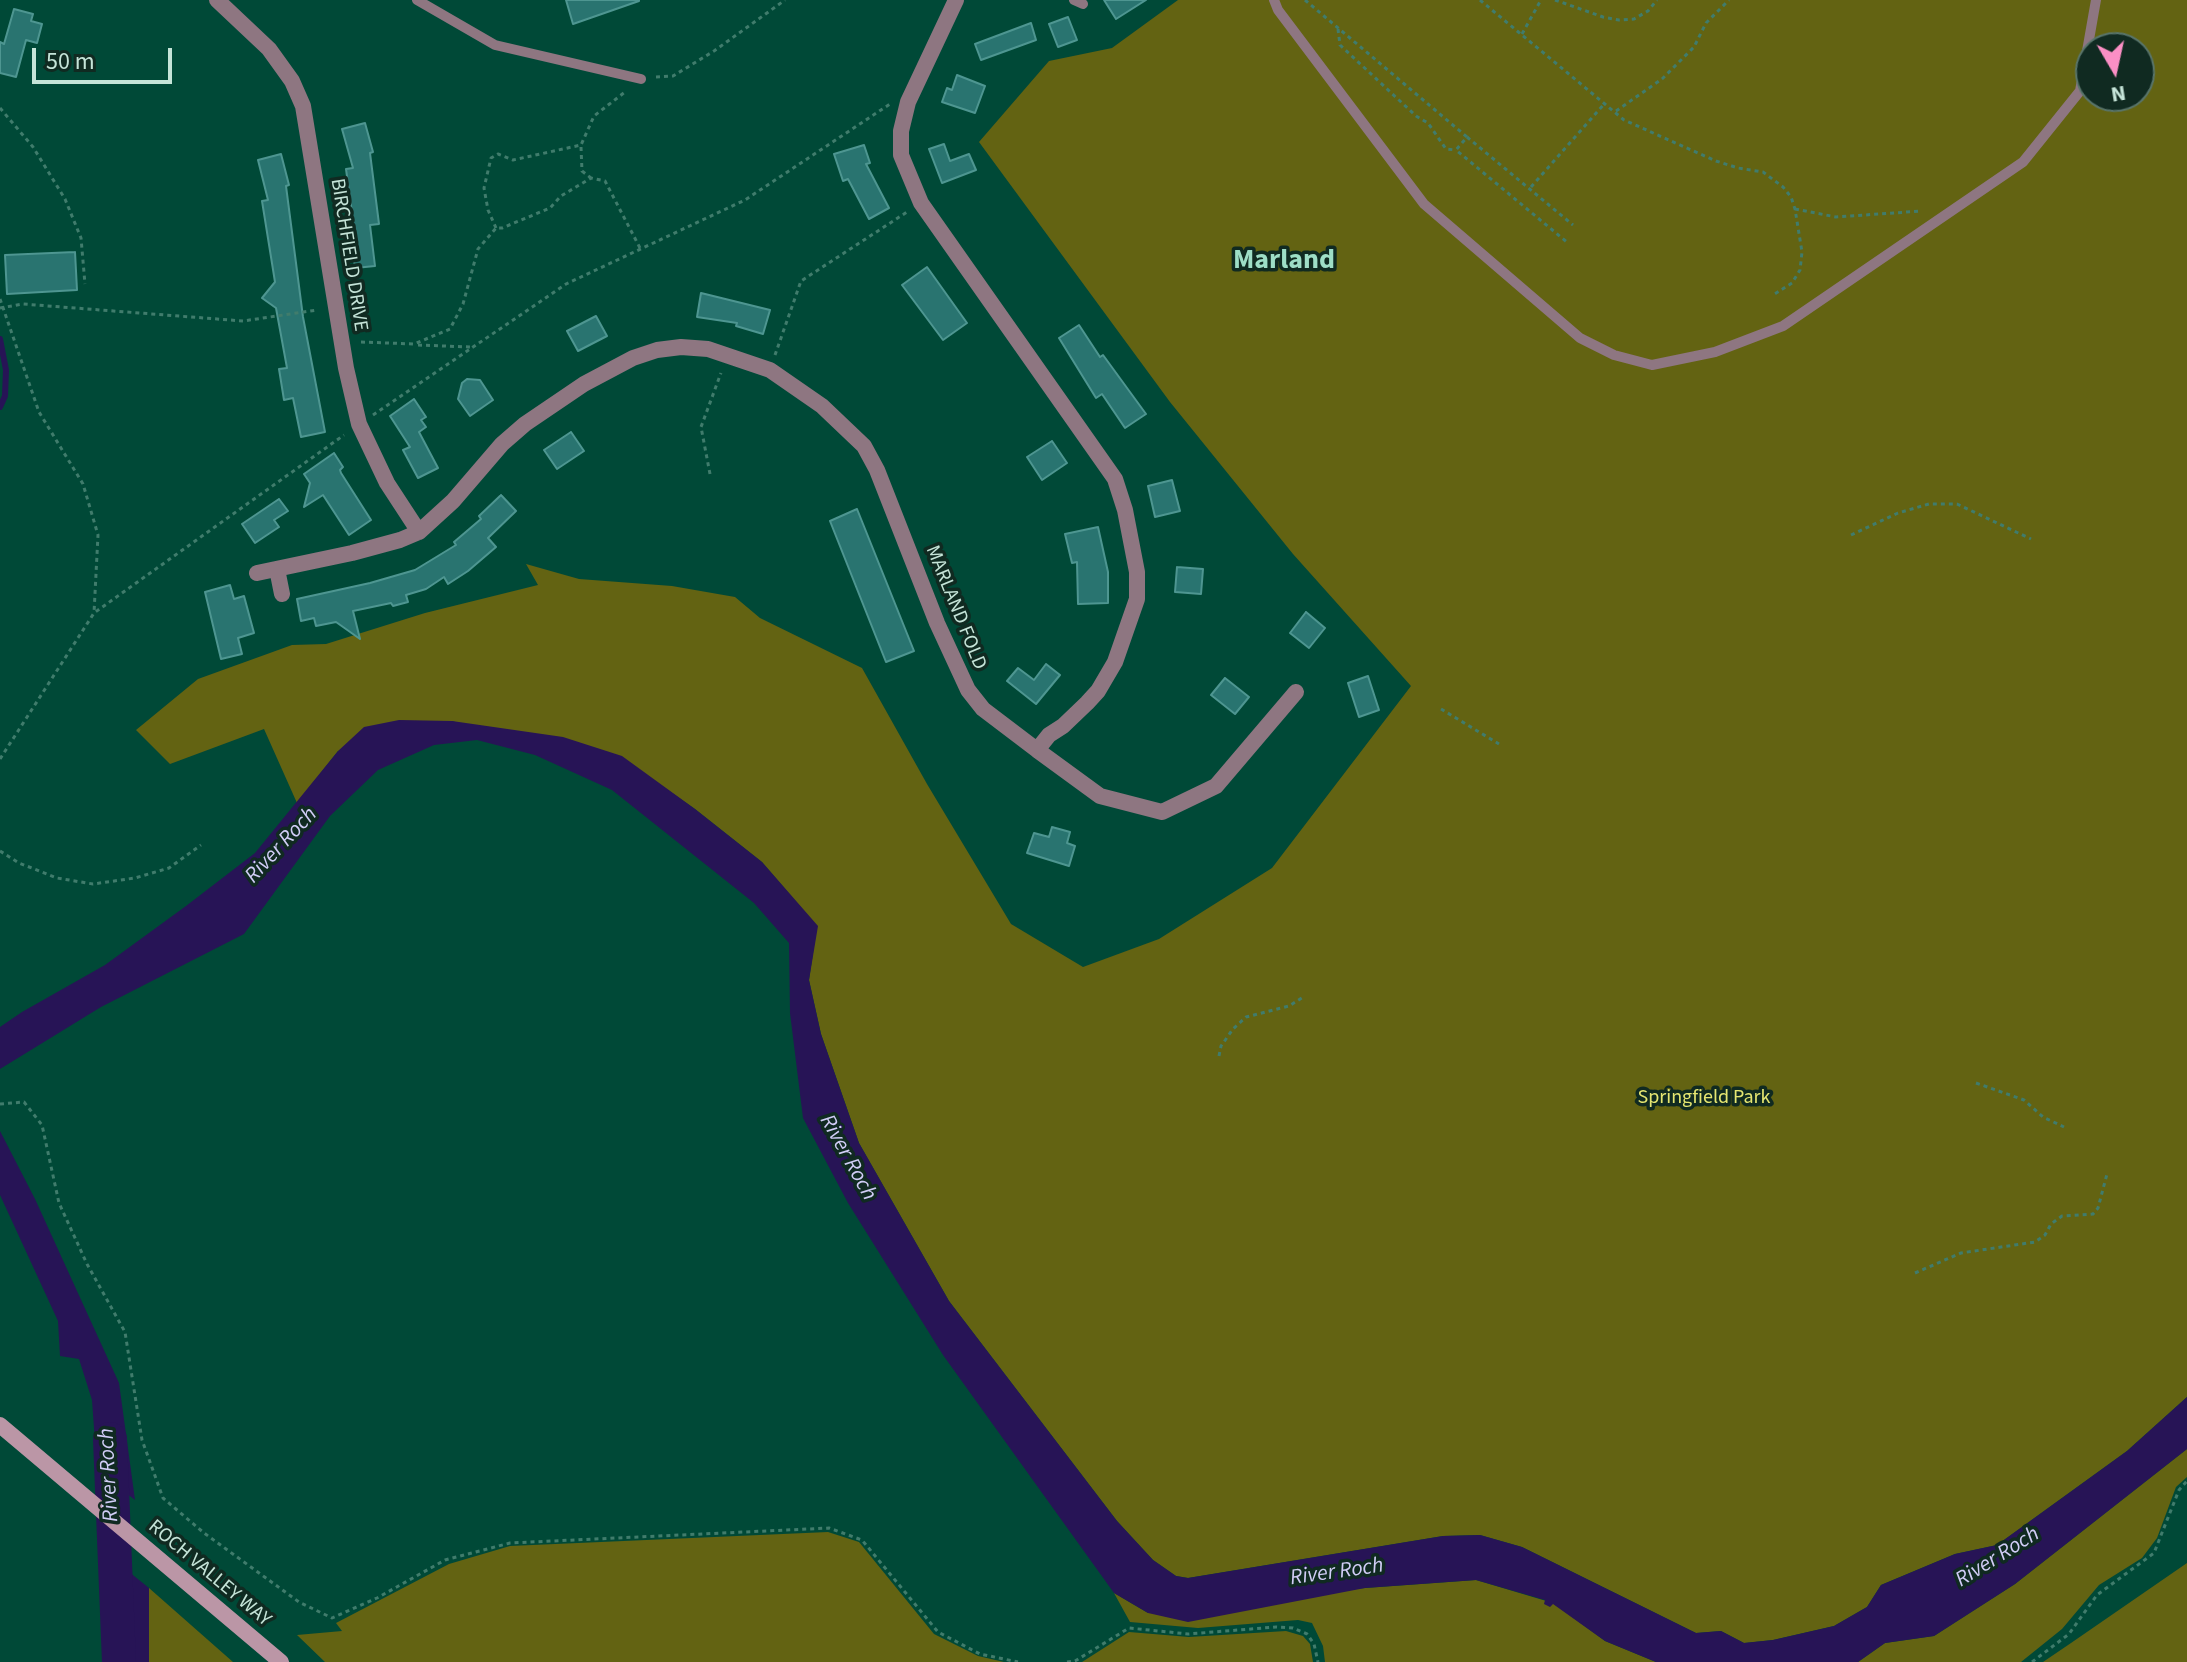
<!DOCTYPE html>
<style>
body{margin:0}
#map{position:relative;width:2187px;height:1662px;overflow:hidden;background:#004937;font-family:"Source Sans 3",sans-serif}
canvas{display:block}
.north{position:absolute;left:2075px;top:32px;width:80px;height:80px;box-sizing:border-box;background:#102a21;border:2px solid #58746a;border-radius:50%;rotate:171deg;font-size:22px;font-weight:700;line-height:32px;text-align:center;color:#c5e4d8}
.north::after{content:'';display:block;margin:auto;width:28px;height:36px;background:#fb8fc5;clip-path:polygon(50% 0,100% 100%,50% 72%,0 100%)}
.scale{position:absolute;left:32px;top:48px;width:140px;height:36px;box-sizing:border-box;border:4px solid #c5e4d8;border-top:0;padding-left:10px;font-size:24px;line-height:28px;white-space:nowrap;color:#c5e4d8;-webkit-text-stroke:6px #102a21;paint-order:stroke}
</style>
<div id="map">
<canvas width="2187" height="1662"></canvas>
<div class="north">N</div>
<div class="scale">50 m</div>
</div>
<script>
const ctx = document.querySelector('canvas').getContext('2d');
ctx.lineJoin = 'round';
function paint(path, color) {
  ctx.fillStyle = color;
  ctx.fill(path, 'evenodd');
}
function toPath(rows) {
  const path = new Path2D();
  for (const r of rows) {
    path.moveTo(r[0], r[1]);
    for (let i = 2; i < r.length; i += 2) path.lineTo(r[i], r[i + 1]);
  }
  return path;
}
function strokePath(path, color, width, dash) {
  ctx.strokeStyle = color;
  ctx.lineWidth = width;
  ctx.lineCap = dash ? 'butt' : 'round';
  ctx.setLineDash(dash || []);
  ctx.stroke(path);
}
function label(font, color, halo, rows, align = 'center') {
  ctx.font = font + ' "Source Sans 3",sans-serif';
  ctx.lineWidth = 7;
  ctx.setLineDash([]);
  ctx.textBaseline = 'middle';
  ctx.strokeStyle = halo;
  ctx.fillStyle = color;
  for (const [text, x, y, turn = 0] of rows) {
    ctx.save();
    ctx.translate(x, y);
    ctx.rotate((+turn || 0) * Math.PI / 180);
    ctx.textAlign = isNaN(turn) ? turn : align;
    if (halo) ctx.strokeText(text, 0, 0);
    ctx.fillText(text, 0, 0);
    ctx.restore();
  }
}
paint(toPath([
 [1178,0,2187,0,2187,1397,2127,1451,1997,1545,1955,1554,1881,1585,1867,1607,1834,1626,1773,1640,1744,1643,1721,1631,1696,1633,1522,1547,1480,1535,1443,1536,1188,1578,1176,1576,1153,1560,1117,1521,949,1301,859,1143,821,1034,809,980,817,926,762,862,695,809,662,786,452,721,338,751,297,803,264,729,170,764,136,730,198,679,292,645,326,644,425,613,538,585,526,564,579,579,672,586,735,597,760,618,862,668,927,784,1011,924,1083,967,1159,939,1272,868,1411,686,1293,554,1170,402,979,142,1049,61,1112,48],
 [2091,48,2139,48,2139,96,2091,96],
 [2187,1449,2187,1477,2176,1487,2157,1538,2142,1558,2099,1585,2062,1629,2021,1662,1858,1662,1885,1643,1934,1636,2015,1584],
 [828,1532,859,1542,934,1634,978,1656,1004,1662,325,1662,297,1635,342,1631,336,1623,449,1564,510,1546],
 [2187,1563,2187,1662,2043,1662,2071,1643],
 [1476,1580,1553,1603,1605,1641,1656,1662,1325,1662,1323,1646,1312,1623,1298,1620,1198,1628,1130,1622,1114,1593,1148,1613,1365,1588],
 [149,1588,233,1662,149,1662],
 [1286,1631,1303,1636,1310,1644,1313,1662,1082,1662,1129,1632,1189,1637]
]), '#636312');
paint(toPath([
 [399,720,452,721,563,737,622,756,695,809,762,862,818,926,809,980,821,1034,859,1143,949,1301,1117,1521,1153,1560,1176,1576,1188,1578,1443,1536,1480,1535,1522,1547,1696,1633,1721,1631,1744,1643,1773,1640,1834,1626,1867,1607,1881,1585,1955,1554,1997,1545,2127,1451,2187,1397,2187,1449,2015,1584,1934,1636,1885,1643,1858,1662,1656,1662,1605,1641,1553,1604,1550,1607,1544,1604,1545,1600,1476,1580,1365,1588,1188,1622,1148,1613,1114,1593,943,1355,848,1203,803,1118,790,1013,789,943,754,903,612,790,535,755,477,740,434,745,378,770,330,816,244,934,101,1007,0,1069,0,1027,22,1012,105,965,186,906,255,853,338,751,364,727],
 [0,1131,35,1199,119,1383,135,1500,97,1470,92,1400,79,1359,60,1356,58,1321,0,1195],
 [108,1555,149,1588,149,1662,109,1662]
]), '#271456');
strokePath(toPath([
 [0,339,6,370,5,396,0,407]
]), '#271456', 6);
strokePath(toPath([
 [110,1439,119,1662]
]), '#271456', 34);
const building = toPath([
 [566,0,639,0,639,1,573,24,566,0],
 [1104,0,1146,0,1116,19,1104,0],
 [14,9,33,14,31,21,42,24,37,43,26,40,16,77,0,73,0,42,4,44,14,9],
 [1068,17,1077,40,1058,47,1049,24,1068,17],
 [1031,23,1036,40,981,60,975,44,1031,23],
 [957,75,985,86,975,113,942,102,947,88,952,90,957,75],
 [365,123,373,152,370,153,379,224,370,225,375,266,355,268,348,213,352,213,346,169,353,168,342,129,365,123],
 [944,144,950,161,969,154,976,170,942,183,929,149,944,144],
 [864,145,870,163,866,164,889,208,869,219,848,179,843,181,834,154,864,145],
 [281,154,289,185,286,186,303,317,325,432,301,437,293,398,284,400,279,369,287,368,276,308,262,298,275,282,262,201,268,200,258,160,281,154],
 [75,252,77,290,7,294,5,255,75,252],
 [927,267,967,323,943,340,902,285,927,267],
 [701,293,770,310,763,334,736,326,737,323,697,317,701,293],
 [596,316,607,336,578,351,567,331,596,316],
 [1079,325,1100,357,1103,355,1146,414,1125,428,1102,394,1096,398,1059,338,1079,325],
 [467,379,480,380,493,400,470,416,458,399,462,383,467,379],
 [414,399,426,417,421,420,426,427,419,432,438,468,418,478,403,450,410,447,390,416,414,399],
 [571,432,584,451,557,469,544,450,571,432],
 [1052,441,1067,463,1042,480,1027,457,1052,441],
 [334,453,343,467,340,470,341,473,371,520,349,535,323,495,304,507,310,483,304,474,334,453],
 [1172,480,1180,511,1155,517,1148,486,1172,480],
 [501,495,516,511,488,538,496,547,468,571,448,584,444,577,426,589,406,595,408,602,393,606,391,603,353,611,360,639,336,622,316,626,314,618,301,621,297,599,370,583,415,570,456,545,454,542,481,519,479,516,501,495],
 [279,499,288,511,274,520,279,527,255,543,242,524,279,499],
 [857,509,914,651,886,662,830,521,857,509],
 [1098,527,1108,572,1108,603,1078,604,1077,562,1072,563,1065,534,1098,527],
 [1177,567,1203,569,1201,594,1175,592,1177,567],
 [230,585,234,599,244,596,254,633,238,638,242,654,221,659,205,592,230,585],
 [1306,612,1325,628,1309,648,1290,633,1306,612],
 [1046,664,1060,675,1036,704,1007,681,1018,668,1034,680,1046,664],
 [1368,676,1379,710,1359,717,1348,683,1368,676],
 [1225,678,1249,697,1235,714,1211,695,1225,678],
 [1052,827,1070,832,1067,843,1075,846,1069,866,1027,853,1034,833,1049,837,1052,827]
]);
paint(building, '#297470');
strokePath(building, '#4e9691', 2);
strokePath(toPath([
 [1305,0,1467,137,1456,150,1568,243],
 [1480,0,1624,120,1716,161,1738,168,1763,172,1783,187,1791,197,1795,209,1802,252,1800,270,1792,283,1773,295],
 [1555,0,1603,17,1619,20,1634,19,1648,11,1657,0],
 [1338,29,1340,45,1416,116,1428,123,1446,149,1456,150],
 [1522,34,1541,0],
 [656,77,673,76,714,51,785,0],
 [0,108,33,147,65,199,81,238,85,284],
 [1616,111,1662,79,1694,47,1706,23,1729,0],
 [1467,137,1573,225],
 [581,147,582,171,591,178],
 [1531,187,1605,103],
 [1795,209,1836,217,1922,211],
 [496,228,488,210,484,188,491,158,498,154,513,160,581,145,594,116,625,92],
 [0,299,39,412,83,484,98,535,94,613],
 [0,308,23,304,243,321,317,310],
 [361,342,414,344,450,329,463,304,478,249,496,228,502,228,550,208,561,196,591,178,605,181,640,248],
 [418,345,470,347],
 [775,355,801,281,907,212],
 [373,415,566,284,745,200,890,104],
 [710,474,701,427,721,373],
 [1851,535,1898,513,1929,504,1957,504,2031,539],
 [1441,709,1499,744],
 [0,759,94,613,344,435],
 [0,851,19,863,57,878,93,884,135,878,169,868,201,845],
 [1219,1056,1221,1046,1233,1029,1246,1017,1289,1006,1305,996],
 [1976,1083,2024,1100,2043,1117,2064,1127],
 [0,1104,24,1102,42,1125,59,1203,87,1264,125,1332,142,1440,163,1498,204,1533,299,1602,332,1618,377,1598,445,1560,510,1543,829,1528,862,1540,938,1632,980,1654,1018,1662],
 [1915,1273,1961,1253,2035,1242,2045,1235,2051,1224,2062,1216,2093,1214,2098,1208,2107,1174],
 [1067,1662,1075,1661,1129,1628,1188,1634,1276,1627,1293,1628,1307,1634,1314,1644,1318,1662],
 [2032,1662,2069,1634,2097,1595,2154,1553,2179,1490,2187,1481]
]), '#407c6c', 3, [4, 4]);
strokePath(toPath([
 [417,0,495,45,641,79],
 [1074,0,1083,4],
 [1274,0,1278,10,1424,204,1580,338,1614,355,1652,365,1715,352,1783,326,2023,162,2080,91,2096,0]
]), '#8e7681', 10);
strokePath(toPath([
 [217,0,269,49,292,81,303,106,346,368,359,424,387,483,419,532],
 [277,569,282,594],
 [257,573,352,553,400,540,419,532,453,501,502,444,525,424,584,384,633,358,657,350,681,347,708,349,770,370,822,406,864,446,877,470,937,623,968,690,983,709,1037,750,1049,735,1063,726,1087,703,1098,691,1115,662,1137,599,1137,572,1125,510,1115,479,921,203,901,155,901,131,908,102,956,0],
 [1037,750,1100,796,1162,812,1216,786,1296,692]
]), '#8e7681', 16);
strokePath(toPath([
 [0,1425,281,1662]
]), '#bb96a6', 16);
label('20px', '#c5e4d8', '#102a21', [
 ["BIRCHFIELD DRIVE",348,255,81],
 ["MARLAND FOLD",955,608,68],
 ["ROCH VALLEY WAY",209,1574,40]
]);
label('20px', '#e5e671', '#102a21', [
 ["Springfield Park",1704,1099]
]);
label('italic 22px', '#d1cdf6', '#102a21', [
 ["River Roch",282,846,-47],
 ["River Roch",847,1158,61],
 ["River Roch",110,1475,-93],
 ["River Roch",1998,1558,-32],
 ["River Roch",1337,1573,-8]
]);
label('bold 28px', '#9edec6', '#102a21', [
 ["Marland",1284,262]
]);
</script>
